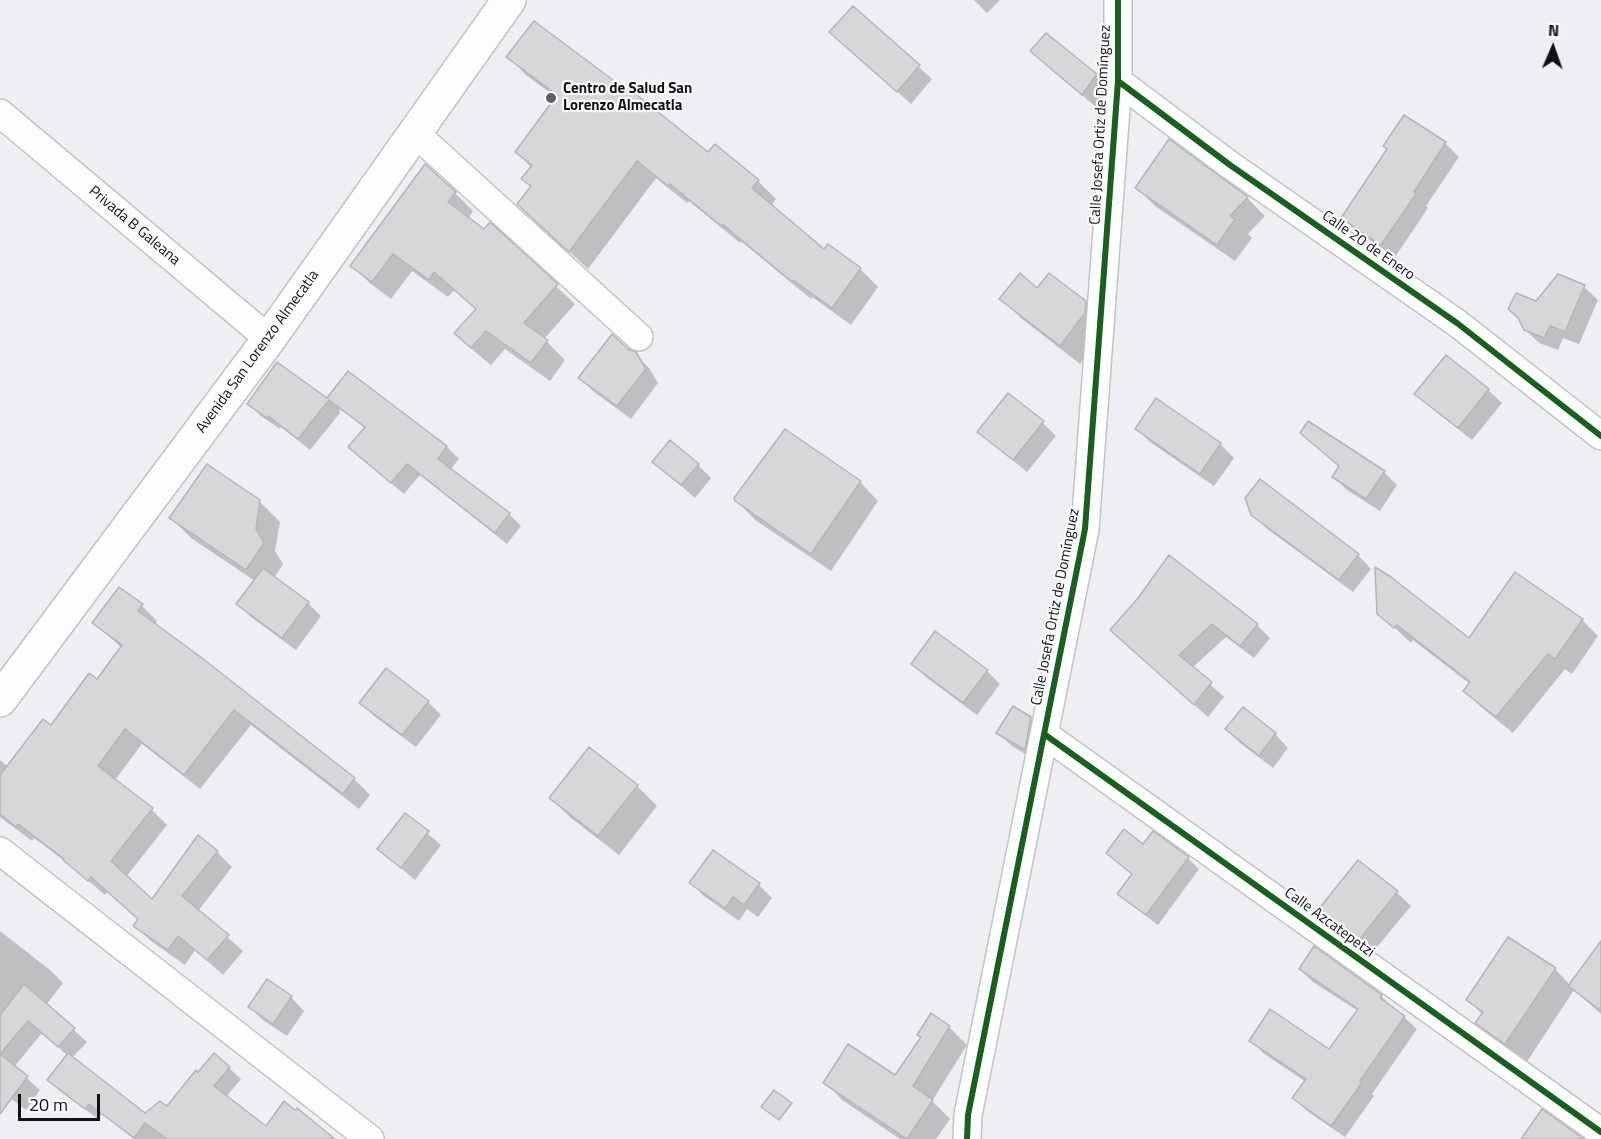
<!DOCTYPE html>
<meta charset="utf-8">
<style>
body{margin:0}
#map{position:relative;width:1601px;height:1139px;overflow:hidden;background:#edeff2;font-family:"Titillium Web",sans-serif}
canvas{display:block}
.north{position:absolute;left:1523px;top:18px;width:60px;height:60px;-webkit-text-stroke:4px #fafbfe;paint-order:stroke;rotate:2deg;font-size:16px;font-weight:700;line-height:24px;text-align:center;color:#111214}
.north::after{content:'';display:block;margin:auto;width:21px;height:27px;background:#111214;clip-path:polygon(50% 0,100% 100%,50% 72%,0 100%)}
.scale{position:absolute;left:18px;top:1094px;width:82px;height:27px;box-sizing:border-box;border:3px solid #111214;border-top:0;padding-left:8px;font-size:18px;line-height:21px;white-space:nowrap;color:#111214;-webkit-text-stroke:4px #fafbfe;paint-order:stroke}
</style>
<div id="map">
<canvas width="1601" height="1139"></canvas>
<div class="north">N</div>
<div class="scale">20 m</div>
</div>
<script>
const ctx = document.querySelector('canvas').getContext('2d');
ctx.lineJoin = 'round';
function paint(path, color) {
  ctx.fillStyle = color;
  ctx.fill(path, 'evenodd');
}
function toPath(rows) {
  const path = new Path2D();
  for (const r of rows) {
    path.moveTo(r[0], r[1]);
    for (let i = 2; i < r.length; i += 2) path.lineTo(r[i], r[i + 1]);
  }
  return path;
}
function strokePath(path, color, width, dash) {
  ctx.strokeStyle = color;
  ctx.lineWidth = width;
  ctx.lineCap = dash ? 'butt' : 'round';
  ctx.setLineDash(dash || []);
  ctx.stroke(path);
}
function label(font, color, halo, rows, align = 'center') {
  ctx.font = font + ' "Titillium Web",sans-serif';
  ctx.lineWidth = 4.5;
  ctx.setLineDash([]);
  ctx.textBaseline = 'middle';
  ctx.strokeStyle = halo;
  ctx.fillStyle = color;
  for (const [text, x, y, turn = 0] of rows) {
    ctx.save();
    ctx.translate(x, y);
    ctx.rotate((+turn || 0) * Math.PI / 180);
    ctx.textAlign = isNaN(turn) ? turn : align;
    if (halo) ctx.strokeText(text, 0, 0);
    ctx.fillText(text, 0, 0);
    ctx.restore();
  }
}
paint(toPath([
 [974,0,1000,0,987,13],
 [853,8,932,79,911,104,831,32],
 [1046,35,1096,75,1109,88,1096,107,1045,64],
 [508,56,758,181,776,199,771,206,825,251,860,269,878,287,851,325,812,297,811,299,741,241,740,243,689,201,687,203,656,178,588,269,519,204,532,187,523,179,531,167,516,152,557,98,526,75],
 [1404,117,1445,143,1459,157,1426,206,1428,208,1395,257,1356,231,1343,217,1388,149],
 [1137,188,1247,198,1265,216,1248,234,1252,238,1235,261,1155,206],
 [455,193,473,211,468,219,484,231,490,225,575,304,544,339,565,360,550,381,505,349,491,365,475,352,457,333,477,310,454,290,448,297,412,271,391,299,371,284,352,266],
 [1584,287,1598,300,1579,344,1563,338,1558,350,1539,343,1525,329],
 [1038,290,1085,302,1105,323,1105,334,1080,364,1021,318,1001,298],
 [628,350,635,354,649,368,658,383,631,419,593,391,580,378],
 [1446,357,1488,390,1502,403,1472,440,1430,407,1416,394],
 [348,373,447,447,459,459,450,470,509,514,521,526,507,544,420,475,404,494,362,459,365,428,339,408,340,413,310,450,281,427,280,429,261,416,249,404,328,400],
 [1009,396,1043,423,1056,436,1027,472,979,432],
 [1157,400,1220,444,1234,458,1214,486,1150,442,1137,429],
 [1302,432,1384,472,1397,485,1380,511,1347,490,1334,477,1340,467],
 [654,462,698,465,711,478,695,498],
 [860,482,878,501,831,571,755,520,736,500],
 [259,501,280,522,275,551,283,564,274,578,308,603,321,616,296,650,251,617,238,604,255,581,191,538,171,518],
 [1253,514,1358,555,1371,569,1353,592,1266,528],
 [119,589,142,606,157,621,154,625,354,779,370,795,359,809,251,725,200,789,142,744,115,780,152,810,167,825,126,877,152,901,217,852,232,867,198,911,243,951,223,975,195,950,185,965,151,941,135,926,139,920,107,892,105,895,70,865,34,838,32,841,0,817,0,760,8,767,52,727,97,681,122,648,94,623],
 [1139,599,1257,625,1270,638,1254,658,1226,637,1192,668,1224,697,1208,717,1125,643],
 [1379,613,1470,641,1582,620,1598,636,1572,674,1565,669,1513,733,1481,707,1465,691,1470,684,1413,640,1411,643],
 [913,664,987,671,1000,684,977,715,926,677],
 [361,702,428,702,441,715,416,747,374,716],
 [1030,718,1044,732,1038,762,1012,746,998,733],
 [1227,729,1275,734,1288,748,1273,768,1240,743],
 [637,786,657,806,619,855,571,818,551,798],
 [406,815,441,845,415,880,379,849],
 [1153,833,1188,858,1199,869,1158,925,1130,904,1119,894,1133,875,1108,853,1144,846],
 [1359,862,1397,893,1411,906,1373,952,1333,923,1320,910],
 [691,883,759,885,772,898,758,917,747,909,739,921,704,896],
 [0,931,50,970,63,983,46,1005,87,1042,72,1058,145,1115,167,1108,199,1074,229,1068,241,1079,226,1097,266,1128,332,1139,134,1139,102,1114,98,1119,60,1091,49,1080,68,1056,42,1033,14,1067,40,1090,26,1110,0,1090],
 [1601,944,1601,1014,1574,990,1526,1063,1497,1043,1477,1023,1483,1015,1468,1000,1555,969,1570,985],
 [1300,969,1381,996,1417,1029,1372,1094,1374,1096,1345,1137,1307,1111,1294,1098,1306,1082,1263,1053,1251,1040,1330,1051,1358,1011,1313,982],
 [291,997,304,1011,287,1036,263,1020,250,1007],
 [949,1027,967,1045,932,1101,950,1119,936,1139,900,1139,842,1100,825,1082,896,1077]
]), '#0003');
const building = toPath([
 [853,6,920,65,897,92,829,32,853,6],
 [534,21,625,89,627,87,708,152,715,144,759,180,752,188,824,249,828,244,861,268,832,308,793,280,792,282,722,224,721,226,670,184,668,186,637,161,569,252,517,204,531,186,521,179,532,165,515,152,557,95,506,57,534,21],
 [1046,33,1097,74,1082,95,1030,51,1046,33],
 [1404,115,1446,142,1414,192,1416,194,1381,245,1341,218,1387,149,1383,146,1404,115],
 [1169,139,1248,197,1230,216,1235,219,1217,245,1135,188,1169,139],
 [425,164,456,192,448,202,484,229,490,222,558,284,524,323,548,340,531,363,486,331,471,348,454,333,476,309,434,272,429,280,393,254,372,282,350,266,425,164],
 [1020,273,1037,288,1049,273,1086,301,1085,313,1060,346,999,299,1020,273],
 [1558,274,1585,285,1565,332,1550,326,1544,338,1524,330,1518,318,1508,309,1516,293,1536,301,1558,274],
 [612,334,628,349,636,352,646,369,617,406,578,378,612,334],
 [1446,355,1489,389,1458,428,1414,394,1446,355],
 [277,362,327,398,348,371,447,446,438,459,510,513,495,533,407,464,391,483,348,447,365,427,329,400,298,439,268,416,267,418,247,404,277,362],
 [1008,393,1044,421,1013,460,977,432,1008,393],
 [1156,398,1221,443,1200,474,1135,429,1156,398],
 [1308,421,1385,471,1366,499,1332,477,1339,466,1300,433,1308,421],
 [785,429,861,481,811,554,735,501,734,498,785,429],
 [670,440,699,464,681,485,652,462,670,440],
 [207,464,260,500,256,529,264,543,246,570,169,518,207,464],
 [1260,479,1359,554,1339,580,1251,515,1245,498,1260,479],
 [1169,555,1258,624,1240,646,1212,624,1179,655,1212,682,1194,705,1110,630,1138,598,1169,555],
 [1375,567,1391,577,1469,638,1515,572,1583,619,1555,659,1548,654,1496,717,1463,691,1470,682,1397,625,1394,628,1377,614,1375,567],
 [263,568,309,602,282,638,236,604,263,568],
 [119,587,143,604,138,611,202,658,355,778,343,794,234,710,184,775,125,729,98,766,153,808,111,861,152,899,198,835,218,851,182,896,229,935,207,960,178,936,168,950,133,926,138,919,91,877,88,881,63,860,64,859,18,824,16,827,0,814,0,775,43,719,51,725,89,673,97,679,122,645,92,623,119,587],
 [935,631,988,670,963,703,911,664,935,631],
 [386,668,429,701,402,735,359,703,386,668],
 [1013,706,1031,717,1025,750,996,733,1013,706],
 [1243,707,1276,733,1259,756,1225,729,1243,707],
 [589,747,638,785,598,836,549,798,589,747],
 [405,813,429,831,401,868,377,849,405,813],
 [1124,829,1143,844,1153,831,1189,857,1146,915,1117,894,1132,874,1106,853,1124,829],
 [713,850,760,883,744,905,733,897,725,908,689,883,713,850],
 [1358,860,1398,891,1359,940,1318,910,1358,860],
 [1508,937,1556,968,1505,1044,1475,1023,1483,1012,1466,1000,1508,937],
 [1601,941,1601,1011,1568,986,1601,941],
 [1314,946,1382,995,1380,998,1405,1016,1360,1081,1362,1083,1331,1126,1292,1098,1306,1079,1249,1041,1270,1009,1329,1049,1358,1009,1299,969,1314,946],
 [267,979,292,996,273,1024,248,1007,267,979],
 [24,984,75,1028,58,1047,28,1021,0,1054,28,1076,0,1114,0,1015,24,984],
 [931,1013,950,1026,913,1086,933,1100,907,1139,823,1083,848,1044,895,1075,921,1037,917,1035,931,1013],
 [68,1053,145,1113,160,1101,167,1106,196,1070,198,1072,214,1053,230,1067,214,1086,266,1126,284,1101,295,1110,297,1108,335,1139,167,1139,145,1123,134,1138,89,1104,85,1109,47,1080,68,1053],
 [774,1090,792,1103,779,1120,761,1107,774,1090],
 [1542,1109,1584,1139,1521,1139,1542,1109]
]);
paint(building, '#d5d7d9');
strokePath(building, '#b3b5b7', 1.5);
const minor = toPath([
 [1118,81,1230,165,1457,323,1601,436],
 [0,113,269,339],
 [415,133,639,337],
 [1044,734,1601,1132],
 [0,851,370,1139],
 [967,1139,968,1115,1085,529,1118,81,1118,0]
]);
const major = toPath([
 [0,700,269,339,509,0]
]);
strokePath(minor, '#c2c3c5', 30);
strokePath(major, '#c2c3c5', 36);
strokePath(minor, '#fcfdfd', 27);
strokePath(major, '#fcfdfd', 33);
strokePath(toPath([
 [1118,81,1230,165,1457,323,1601,436],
 [1044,734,1601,1132],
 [967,1139,968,1115,1085,529,1118,81,1118,0]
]), '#1b5e20', 6);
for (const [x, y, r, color] of [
 [551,98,6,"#5e5f62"]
]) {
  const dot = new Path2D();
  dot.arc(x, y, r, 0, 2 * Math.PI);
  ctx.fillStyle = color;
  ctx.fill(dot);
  strokePath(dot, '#fafbfe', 2);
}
label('bold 15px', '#111214', '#fafbfe', [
 ["Centro de Salud San",563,89],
 ["Lorenzo Almecatla",563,106]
], 'left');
label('15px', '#111214', '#fafbfe', [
 ["Calle Josefa Ortiz de Domínguez",1101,125,-87],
 ["Privada B Galeana",134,226,40],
 ["Calle 20 de Enero",1368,246,35],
 ["Avenida San Lorenzo Almecatla",258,352,-54],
 ["Calle Josefa Ortiz de Domínguez",1056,607,-79],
 ["Calle Azcatepetzi",1329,923,36]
]);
</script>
